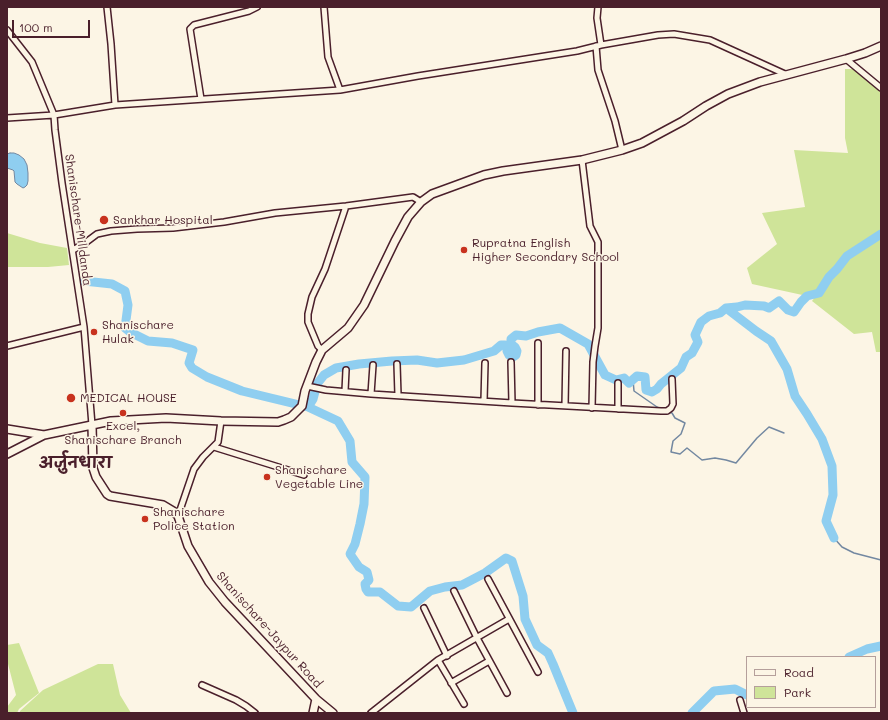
<!DOCTYPE html>
<meta charset="utf-8">
<style>
body{margin:0}
#map{position:relative;width:888px;height:720px;overflow:hidden;background:#fcf5e5;font-family:Mali,sans-serif}
canvas{display:block}
.frame{position:absolute;inset:0;border:8px solid #4a1f2b;pointer-events:none}
.legend{position:absolute;left:746px;top:656px;width:130px;height:52px;box-sizing:border-box;background:#fcf5e5;border:1px solid #b59f9b;margin:0;padding:5px 7px;list-style:none;font-size:12px;color:#4a1f2b}
.legend li{display:flex;align-items:center;gap:8px;height:20px}
.legend b{width:20px;border:1px solid #b59f9b}
.scale{position:absolute;left:12px;top:20px;width:78px;height:18px;box-sizing:border-box;border:2px solid #4a1f2b;border-top:0;padding-left:5px;font-size:12px;line-height:14px;white-space:nowrap;color:#4a1f2b;-webkit-text-stroke:3px #fcf5e5;paint-order:stroke}
</style>
<div id="map">
<canvas width="888" height="720"></canvas>
<div class="frame"></div>
<ul class="legend">
<li><b style="height:5px;background:#fcf5e5"></b>Road</li>
<li><b style="height:11px;background:#cfe499"></b>Park</li>
</ul>
<div class="scale">100 m</div>
</div>
<script>
const ctx = document.querySelector('canvas').getContext('2d');
ctx.lineJoin = 'round';
function paint(path, color) {
  ctx.fillStyle = color;
  ctx.fill(path, 'evenodd');
}
function toPath(rows) {
  const path = new Path2D();
  for (const r of rows) {
    path.moveTo(r[0], r[1]);
    for (let i = 2; i < r.length; i += 2) path.lineTo(r[i], r[i + 1]);
  }
  return path;
}
function strokePath(path, color, width, dash) {
  ctx.strokeStyle = color;
  ctx.lineWidth = width;
  ctx.lineCap = dash ? 'butt' : 'round';
  ctx.setLineDash(dash || []);
  ctx.stroke(path);
}
function label(font, color, halo, rows, align = 'center') {
  ctx.font = font + ' Mali,"Playpen Sans Deva",sans-serif';
  ctx.lineWidth = 3;
  ctx.setLineDash([]);
  ctx.textBaseline = 'middle';
  ctx.strokeStyle = halo;
  ctx.fillStyle = color;
  for (const [text, x, y, turn = 0] of rows) {
    ctx.save();
    ctx.translate(x, y);
    ctx.rotate((+turn || 0) * Math.PI / 180);
    ctx.textAlign = isNaN(turn) ? turn : align;
    if (halo) ctx.strokeText(text, 0, 0);
    ctx.fillText(text, 0, 0);
    ctx.restore();
  }
}
paint(toPath([
 [845,69,856,69,881,87,881,234,877,237,881,238,881,352,876,352,872,332,854,334,812,301,818,293,807,296,752,284,747,268,777,244,762,213,805,207,794,150,848,153,845,138],
 [7,233,40,243,67,248,69,265,48,267,7,267],
 [19,643,39,693,19,709,17,713,7,713,7,707,16,695,7,660,7,645],
 [98,664,113,664,120,695,131,713,20,713,20,711,43,690]
]), '#cfe499');
const water = toPath([
 [10,153,14,153,19,155,24,159,27,165,28,173,28,181,27,185,25,187,23,188,17,184,15,182,14,171,13,170,7,168,7,154,10,153]
]);
paint(water, '#8fcef0');
strokePath(water, '#7388a1', 1);
strokePath(toPath([
 [633,380,634,391,657,407,661,409],
 [668,412,672,413,675,418,685,423,681,434,673,441,671,452,680,454,687,448,702,460,715,458,726,460,736,463,757,438,769,427,784,433],
 [834,538,842,547,854,553,881,560]
]), '#7388a1', 1.5);
strokePath(toPath([
 [84,281,112,284,125,291,128,305,125,328,130,332,148,341,172,343,193,350,189,363,192,368,207,377,242,391,308,407,338,421,350,441,352,462,365,477,364,504,360,524,355,544,350,554,359,567,367,572,369,580,365,584,366,589,368,592,380,592,398,606,411,607,430,591,445,587,462,585,485,573,506,558,512,561,523,596,525,619,537,645,548,653,553,664,573,713],
 [726,308,756,331,771,341,787,369,795,396,807,414,822,439,832,466,833,495,826,521,834,538],
 [308,407,313,399,317,384,324,375,336,368,359,364,392,361,417,360,437,363,464,360,494,351,501,345,505,345,507,347,507,351,509,355,513,357,516,355,517,351,515,347,511,344,511,339,516,335,526,336,538,332,560,328,588,344,605,375,616,380,624,378,629,383,637,376,645,377,646,390,652,392,657,389,661,384,681,368,686,357,692,353,698,342,695,335,701,322,709,316,720,313,726,308,737,307,745,305,764,306,769,308,779,301,788,310,794,312,801,302,807,296,819,293,829,277,837,269,847,256,881,234],
 [849,657,867,649,881,646],
 [692,713,714,691,735,689,747,695]
]), '#8fcef0', 9);
const street = toPath([
 [107,7,111,44,115,105],
 [324,7,328,57,340,90],
 [598,7,597,18,601,45],
 [7,30,32,62,54,115,55,130,62,183,84,327,92,425],
 [596,46,598,70,615,121,622,150],
 [846,59,881,88],
 [201,99,190,29,194,25,249,11,257,7],
 [7,118,54,115,115,105,340,90,418,76,577,51,601,45,658,35,674,34,710,40,787,75],
 [582,160,590,226,598,242,598,328,595,346,593,362,592,408],
 [73,250,85,243,97,234,111,231,137,229,173,228,224,222,275,213,346,206,413,197,421,202],
 [538,343,538,405],
 [7,346,84,327],
 [322,350,318,346,308,322,308,314,312,297,325,269,346,206],
 [511,362,512,403],
 [397,364,398,395],
 [618,383,618,409],
 [307,386,326,390,371,394,512,403,661,411,667,411,671,408,673,404,672,379],
 [345,391,346,370],
 [371,394,373,365],
 [484,401,485,363],
 [565,406,566,351],
 [214,447,304,475],
 [178,516,194,469,203,457,218,442,221,421],
 [488,579,538,672],
 [454,591,477,638,507,693],
 [424,608,447,656],
 [438,660,464,704],
 [451,683,489,661],
 [202,685,236,700,246,706,255,713],
 [740,700,744,713],
 [371,713,438,660,509,619]
]);
const secondary = toPath([
 [92,425,93,468,96,477,107,494,110,496,163,505,173,511,178,516,188,546,209,582,225,602,316,699,333,713],
 [7,429,44,435],
 [7,454,44,435,111,421,166,418,221,421,278,422,284,420,291,417,302,406,305,391,316,362,322,350,348,328,364,305,395,241,408,217,421,202,432,194,484,175,503,171,582,160,622,150,642,143,683,121,706,106,728,94,760,82,846,59,865,53,881,46],
 [313,713,316,699]
]);
strokePath(street, '#4a1f2b', 8);
strokePath(secondary, '#4a1f2b', 10);
strokePath(street, '#fcf5e5', 5);
strokePath(secondary, '#fcf5e5', 7);
for (const [x, y, r, color] of [
 [104,220,5,"#c8321e"],
 [464,250,4,"#c8321e"],
 [94,332,4,"#c8321e"],
 [71,398,5,"#c8321e"],
 [123,413,4,"#c8321e"],
 [267,477,4,"#c8321e"],
 [145,519,4,"#c8321e"]
]) {
  const dot = new Path2D();
  dot.arc(x, y, r, 0, 2 * Math.PI);
  ctx.fillStyle = color;
  ctx.fill(dot);
  strokePath(dot, '#fcf5e5', 1.5);
}
label('12px', '#4a1f2b', '#fcf5e5', [
 ["Shanischare-Milldanda",78,220,82],
 ["Shanischare-Jaypur Road",269,630,48]
]);
label('12px', '#4a1f2b', '#fcf5e5', [
 ["Sankhar Hospital",113,220],
 ["Rupratna English",472,243],
 ["Higher Secondary School",472,257],
 ["Shanischare",102,325],
 ["Hulak",102,339],
 ["MEDICAL HOUSE",80,398],
 ["Excel,",123,426,"center"],
 ["Shanischare Branch",123,440,"center"],
 ["Shanischare",275,470],
 ["Vegetable Line",275,484],
 ["Shanischare",153,512],
 ["Police Station",153,526]
], 'left');
label('bold 16px', '#4a1f2b', '#fcf5e5', [
 ["अर्जुनधारा",75,463]
]);
</script>
